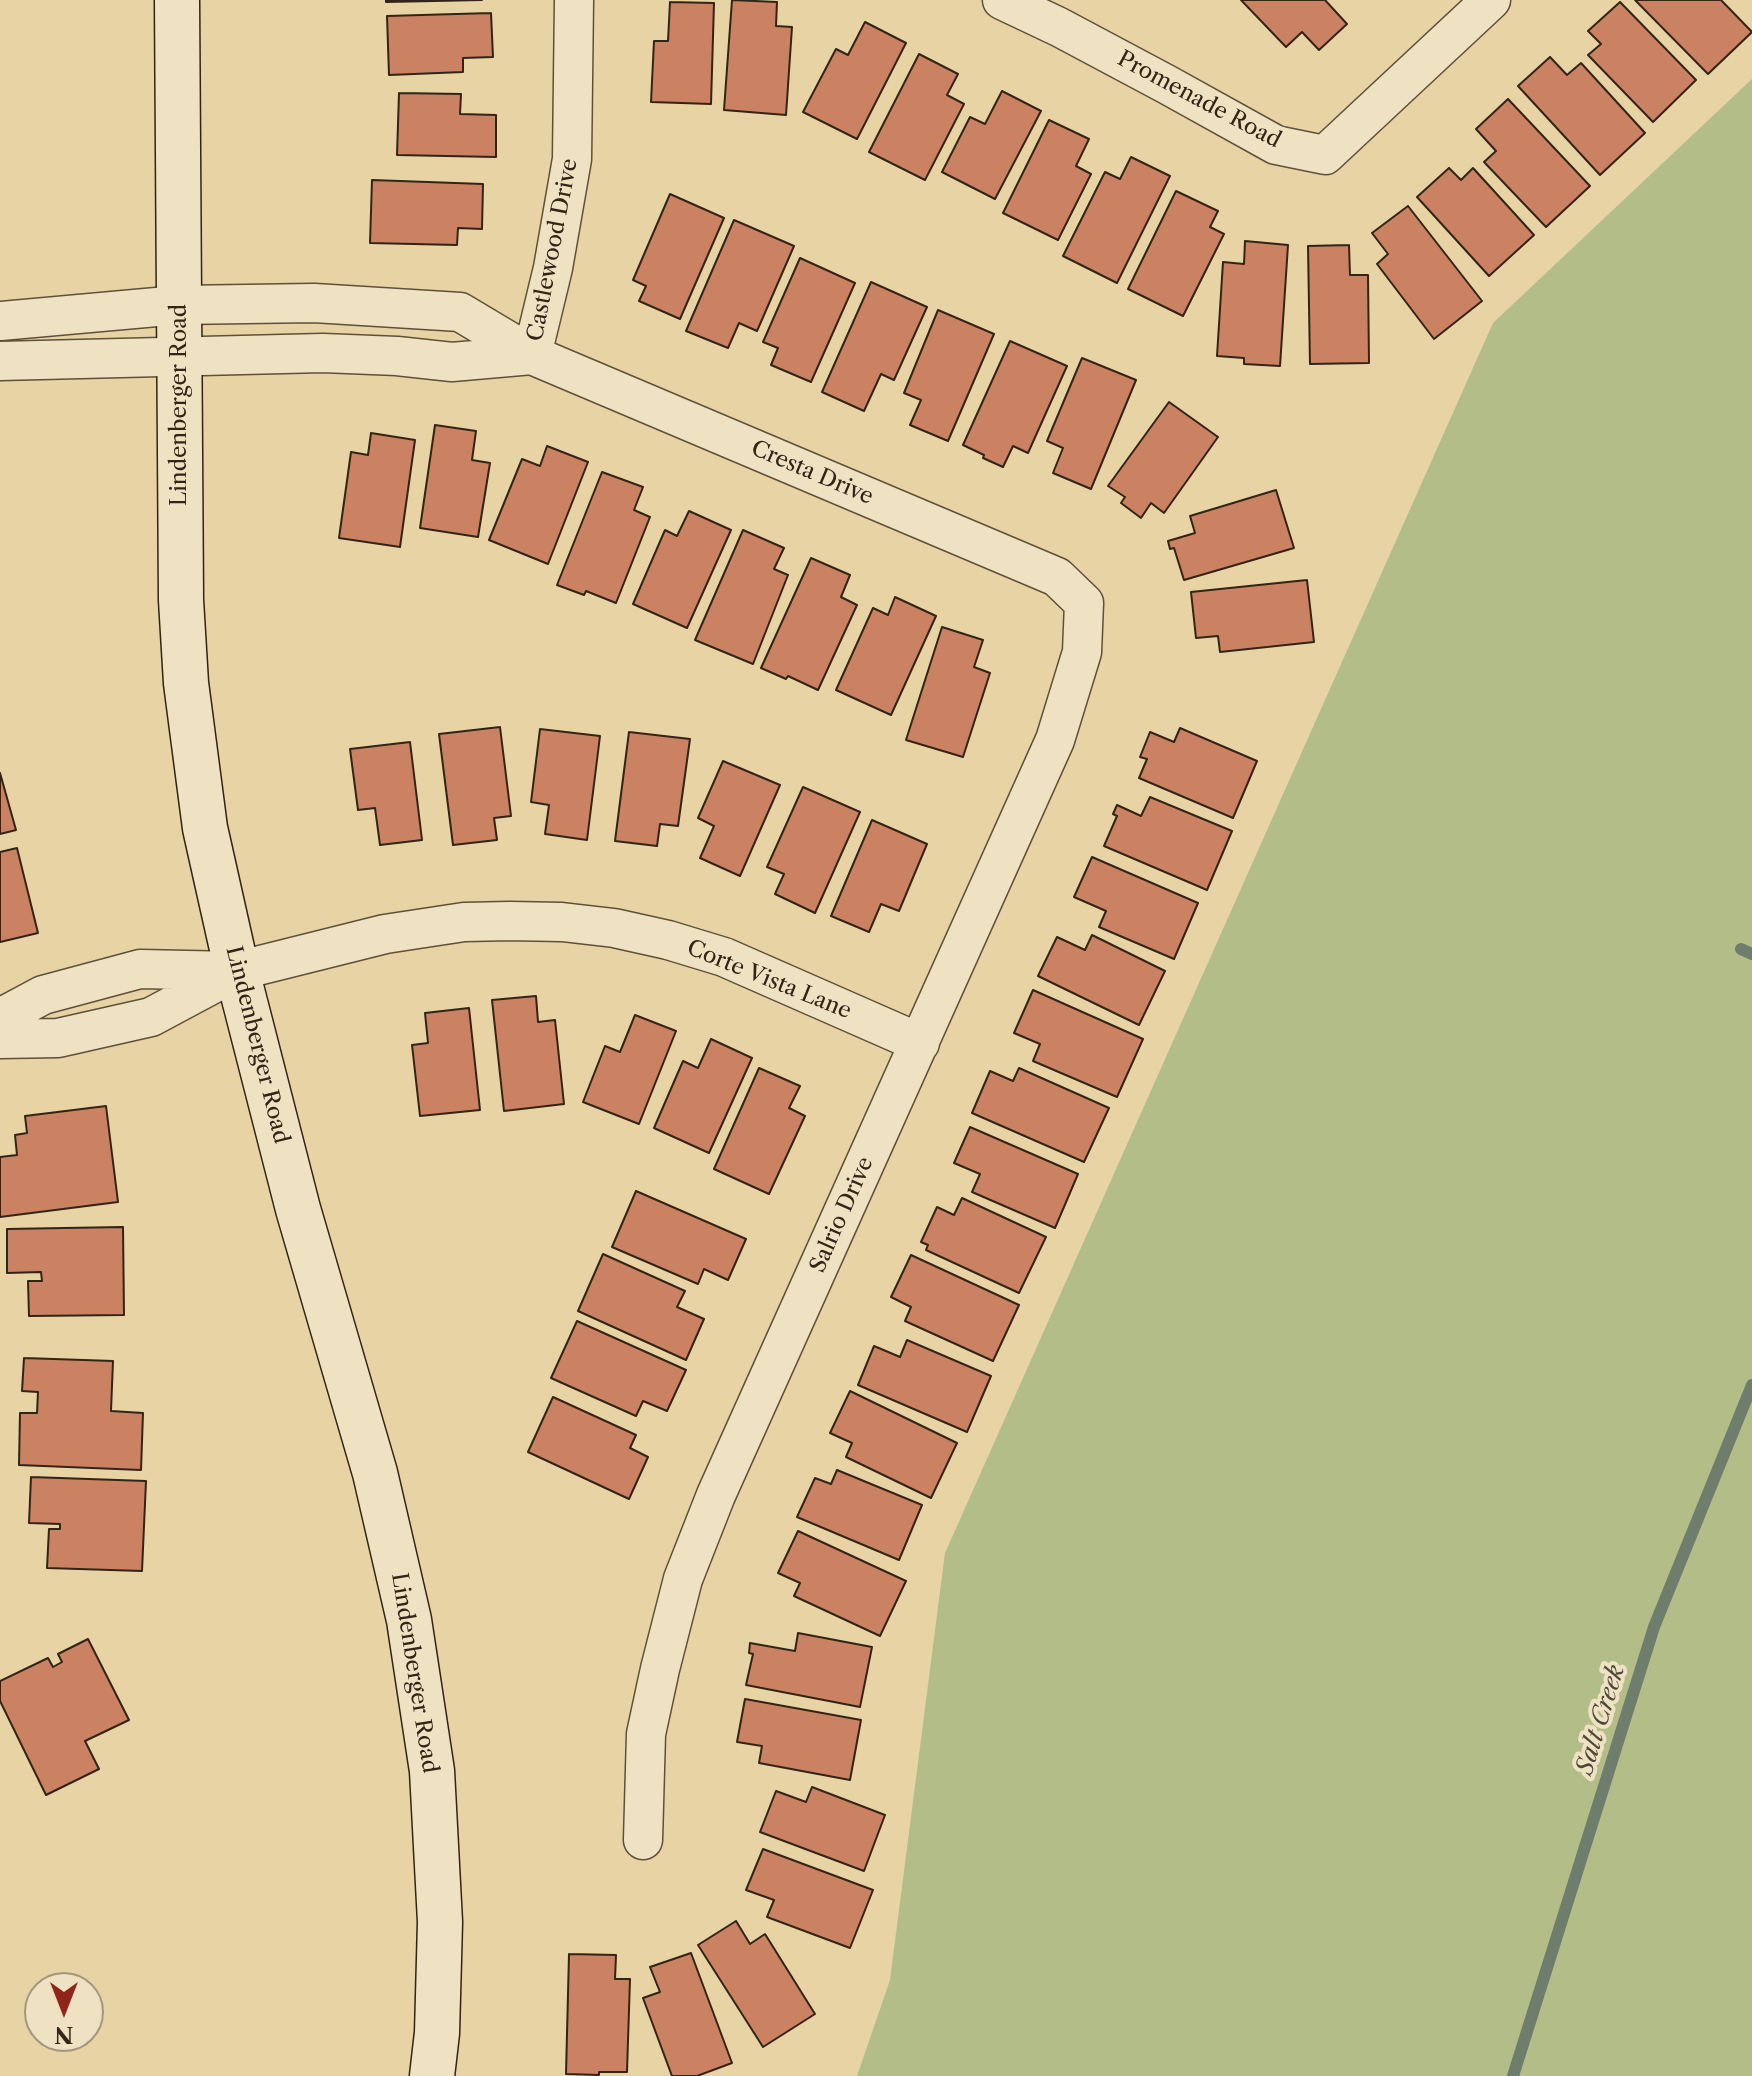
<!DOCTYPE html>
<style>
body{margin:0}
#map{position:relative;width:1752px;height:2076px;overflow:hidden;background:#e7d3a3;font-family:"Libre Caslon Text",serif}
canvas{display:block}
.north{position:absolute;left:24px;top:1972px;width:80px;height:80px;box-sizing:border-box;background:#efe2c3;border:2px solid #a3967e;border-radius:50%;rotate:180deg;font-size:22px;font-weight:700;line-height:32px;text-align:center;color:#322417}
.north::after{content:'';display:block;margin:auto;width:28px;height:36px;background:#8f2418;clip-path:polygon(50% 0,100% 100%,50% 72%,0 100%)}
</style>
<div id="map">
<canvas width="1752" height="2076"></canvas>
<div class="north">N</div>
</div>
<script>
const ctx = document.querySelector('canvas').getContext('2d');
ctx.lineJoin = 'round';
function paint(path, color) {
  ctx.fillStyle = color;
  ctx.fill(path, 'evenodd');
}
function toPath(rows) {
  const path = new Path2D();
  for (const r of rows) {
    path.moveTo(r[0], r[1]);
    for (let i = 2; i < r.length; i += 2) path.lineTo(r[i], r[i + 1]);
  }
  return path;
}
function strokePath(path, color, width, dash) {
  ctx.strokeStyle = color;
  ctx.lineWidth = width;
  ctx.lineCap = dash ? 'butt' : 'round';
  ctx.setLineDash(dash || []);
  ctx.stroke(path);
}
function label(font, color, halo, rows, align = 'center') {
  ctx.font = font + ' "Libre Caslon Text",serif';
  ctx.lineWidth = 8;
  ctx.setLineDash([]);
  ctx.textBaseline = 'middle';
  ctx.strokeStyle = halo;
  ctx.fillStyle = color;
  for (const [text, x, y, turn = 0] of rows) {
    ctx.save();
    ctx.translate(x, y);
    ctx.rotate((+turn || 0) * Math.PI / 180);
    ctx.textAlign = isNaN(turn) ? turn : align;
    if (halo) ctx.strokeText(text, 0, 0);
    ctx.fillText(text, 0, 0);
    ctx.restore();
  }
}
paint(toPath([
 [1752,79,1752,2076,857,2076,890,1980,945,1553,1493,323]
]), '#b2bd88');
strokePath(toPath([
 [1741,949,1752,954],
 [1513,2076,1654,1627,1752,1385]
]), '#6f7d6c', 12);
const building = toPath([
 [386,0,482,0,386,2,386,0],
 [732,0,777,2,776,26,792,27,786,115,724,110,732,0],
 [1241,0,1325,0,1347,24,1319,50,1302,32,1286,47,1241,0],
 [1635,0,1721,0,1752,32,1708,74,1635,0],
 [670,2,714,3,711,104,651,102,654,41,668,41,670,2],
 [1620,2,1696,80,1653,122,1588,55,1601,44,1588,31,1620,2],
 [491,13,493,57,463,58,463,72,389,75,387,16,491,13],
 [865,22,906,43,857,139,803,112,836,49,848,55,865,22],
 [919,54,958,74,947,95,964,104,925,180,869,152,919,54],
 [1550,57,1567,75,1581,63,1645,133,1600,175,1518,86,1550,57],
 [1002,91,1041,111,995,199,942,172,970,117,985,124,1002,91],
 [399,93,461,94,460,114,496,115,496,157,397,155,399,93],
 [1508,99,1590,186,1546,227,1484,162,1496,151,1476,129,1508,99],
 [1049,120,1089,139,1076,166,1091,174,1058,240,1003,213,1049,120],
 [1131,157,1170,176,1117,283,1063,256,1105,172,1120,179,1131,157],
 [1449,168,1461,180,1473,168,1534,235,1489,276,1417,197,1449,168],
 [372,180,483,184,482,229,458,228,457,245,370,243,372,180],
 [1176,191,1218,211,1210,227,1224,234,1183,316,1128,289,1176,191],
 [670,194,724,218,680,319,639,301,646,286,633,280,670,194],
 [1408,206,1482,301,1434,339,1377,264,1388,254,1372,233,1408,206],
 [734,220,794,246,757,331,739,323,728,348,686,331,734,220],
 [1245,241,1288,245,1280,366,1244,364,1244,358,1217,356,1223,262,1244,264,1245,241],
 [1349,245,1350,275,1368,275,1369,363,1310,364,1308,246,1349,245],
 [800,258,855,283,811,382,771,365,778,348,763,342,800,258],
 [871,282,927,307,894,380,881,374,864,411,822,392,871,282],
 [938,310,994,334,948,441,910,425,921,400,904,393,938,310],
 [1010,341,1067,366,1028,453,1013,446,1003,467,983,458,984,455,963,445,1010,341],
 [1082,358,1136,380,1091,489,1053,473,1063,448,1047,441,1082,358],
 [1169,402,1218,437,1164,513,1151,503,1141,518,1121,503,1125,497,1108,486,1169,402],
 [435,425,476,431,472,460,490,463,478,537,420,528,435,425],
 [371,433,415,440,400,547,339,538,351,452,368,455,371,433],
 [547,446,588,462,548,564,489,540,522,459,540,466,547,446],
 [602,472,643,487,634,510,650,517,616,603,586,591,584,595,557,585,602,472],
 [1276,490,1294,548,1184,580,1174,548,1170,549,1168,541,1195,533,1190,516,1276,490],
 [689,511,731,530,687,628,633,604,665,530,677,536,689,511],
 [743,530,784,548,774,569,788,575,753,664,695,640,743,530],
 [811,558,850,575,841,597,857,605,818,690,788,676,786,679,761,668,811,558],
 [1307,580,1314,642,1220,652,1218,636,1196,638,1191,592,1307,580],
 [895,597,936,616,891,715,836,690,873,608,888,615,895,597],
 [942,627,983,640,974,667,990,673,963,757,906,740,942,627],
 [500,727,511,816,494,818,497,840,453,845,439,734,500,727],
 [1180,728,1257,761,1233,818,1139,778,1147,759,1140,757,1150,732,1174,742,1180,728],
 [540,729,600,736,587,840,545,834,549,805,531,802,540,729],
 [629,732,690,739,678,826,660,824,657,846,615,841,629,732],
 [410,742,422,840,380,845,375,808,358,810,350,749,410,742],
 [723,761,780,785,740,876,700,858,714,826,698,818,723,761],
 [0,773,16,830,0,834,0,773],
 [803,787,860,812,815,913,775,894,784,874,767,867,803,787],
 [1150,797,1232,831,1207,890,1104,846,1117,816,1113,814,1117,805,1141,816,1150,797],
 [872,820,927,844,899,911,881,904,869,932,831,916,872,820],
 [17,848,38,933,0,942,0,852,17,848],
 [1092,857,1198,903,1174,959,1099,927,1106,911,1074,897,1092,857],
 [1092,935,1165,971,1139,1025,1038,976,1057,937,1085,950,1092,935],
 [1033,990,1143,1039,1117,1097,1033,1061,1040,1044,1014,1033,1033,990],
 [536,996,538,1022,555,1020,564,1104,504,1111,492,1000,536,996],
 [469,1008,480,1110,420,1116,412,1045,428,1043,425,1013,469,1008],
 [635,1015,676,1031,639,1124,583,1102,605,1046,620,1052,635,1015],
 [711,1039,752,1058,709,1153,654,1128,683,1061,698,1068,711,1039],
 [759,1068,800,1086,789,1108,805,1116,769,1194,714,1169,759,1068],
 [1019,1068,1109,1108,1084,1162,972,1113,990,1071,1013,1081,1019,1068],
 [106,1106,118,1202,0,1217,0,1157,17,1155,15,1135,27,1133,25,1116,106,1106],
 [970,1127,1078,1174,1055,1228,972,1192,980,1174,954,1163,970,1127],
 [636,1191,746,1239,728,1280,704,1269,698,1284,612,1247,636,1191],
 [962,1198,1046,1237,1019,1293,926,1250,928,1245,921,1242,937,1207,954,1215,962,1198],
 [123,1227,124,1315,29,1316,28,1281,42,1281,41,1272,7,1273,7,1229,123,1227],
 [603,1254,685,1291,677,1307,704,1319,686,1360,578,1311,603,1254],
 [911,1255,1019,1305,993,1361,905,1321,911,1307,891,1297,911,1255],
 [577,1321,686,1370,667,1411,643,1401,636,1416,551,1378,577,1321],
 [907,1340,991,1376,967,1432,858,1385,874,1346,900,1357,907,1340],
 [24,1358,113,1361,111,1411,143,1413,141,1470,19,1465,20,1413,37,1413,38,1392,22,1391,24,1358],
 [850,1391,957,1443,931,1498,846,1457,852,1443,830,1433,850,1391],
 [553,1397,636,1435,630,1448,648,1457,629,1499,528,1452,553,1397],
 [837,1470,922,1505,899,1560,797,1517,815,1478,831,1484,837,1470],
 [31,1477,146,1481,142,1571,47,1568,49,1529,60,1529,60,1524,29,1523,31,1477],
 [798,1531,906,1581,880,1636,794,1596,800,1583,778,1573,798,1531],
 [798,1633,872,1647,860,1707,746,1685,753,1654,749,1653,750,1643,795,1651,798,1633],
 [88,1639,129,1720,85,1741,99,1769,46,1795,0,1701,0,1681,48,1658,53,1667,62,1662,58,1654,88,1639],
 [745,1699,861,1720,850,1780,759,1763,762,1746,737,1742,745,1699],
 [812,1787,885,1815,864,1871,760,1832,776,1791,806,1802,812,1787],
 [763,1849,873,1890,850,1948,767,1917,774,1900,746,1890,763,1849],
 [736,1921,750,1944,765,1934,815,2014,763,2047,698,1945,736,1921],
 [691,1953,732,2063,697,2076,672,2076,643,1998,660,1992,650,1967,691,1953],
 [569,1954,616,1955,615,1979,630,1979,627,2072,599,2072,599,2075,566,2074,569,1954]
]);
paint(building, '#cb8262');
strokePath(building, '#322417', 2);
const street = toPath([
 [1002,0,1059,27,1166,84,1276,145,1325,155,1491,0],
 [0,321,179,305,314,303,460,312,532,355,1057,577,1084,603,1082,652,1055,740,716,1495,683,1579,660,1669,646,1734,643,1840],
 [532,355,553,268,572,159,574,0],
 [0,361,323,353,397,356,452,362,532,355],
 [0,1018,43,995,140,969,234,971],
 [0,1039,58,1038,151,1017,237,971,385,934,464,922,510,921,562,922,614,928,668,940,724,957,920,1043]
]);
const secondary = toPath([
 [177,0,181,600,186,683,205,828,237,971,298,1209,375,1473,409,1620,432,1771,440,1922,437,2033,432,2076]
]);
strokePath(street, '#5f503a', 41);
strokePath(secondary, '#322417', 47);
strokePath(street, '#efe2c3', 38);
strokePath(secondary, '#efe2c3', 44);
label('22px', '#322417', '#efe2c3', [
 ["Promenade Road",1199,100,28],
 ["Castlewood Drive",553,250,-79],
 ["Lindenberger Road",180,405,-90],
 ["Cresta Drive",812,473,23],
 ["Corte Vista Lane",769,980,22],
 ["Lindenberger Road",257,1045,76],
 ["Salrio Drive",842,1215,-66],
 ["Lindenberger Road",414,1673,81]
]);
label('italic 24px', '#4b493a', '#efe2c3', [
 ["Salt Creek",1601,1720,-73]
]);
</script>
